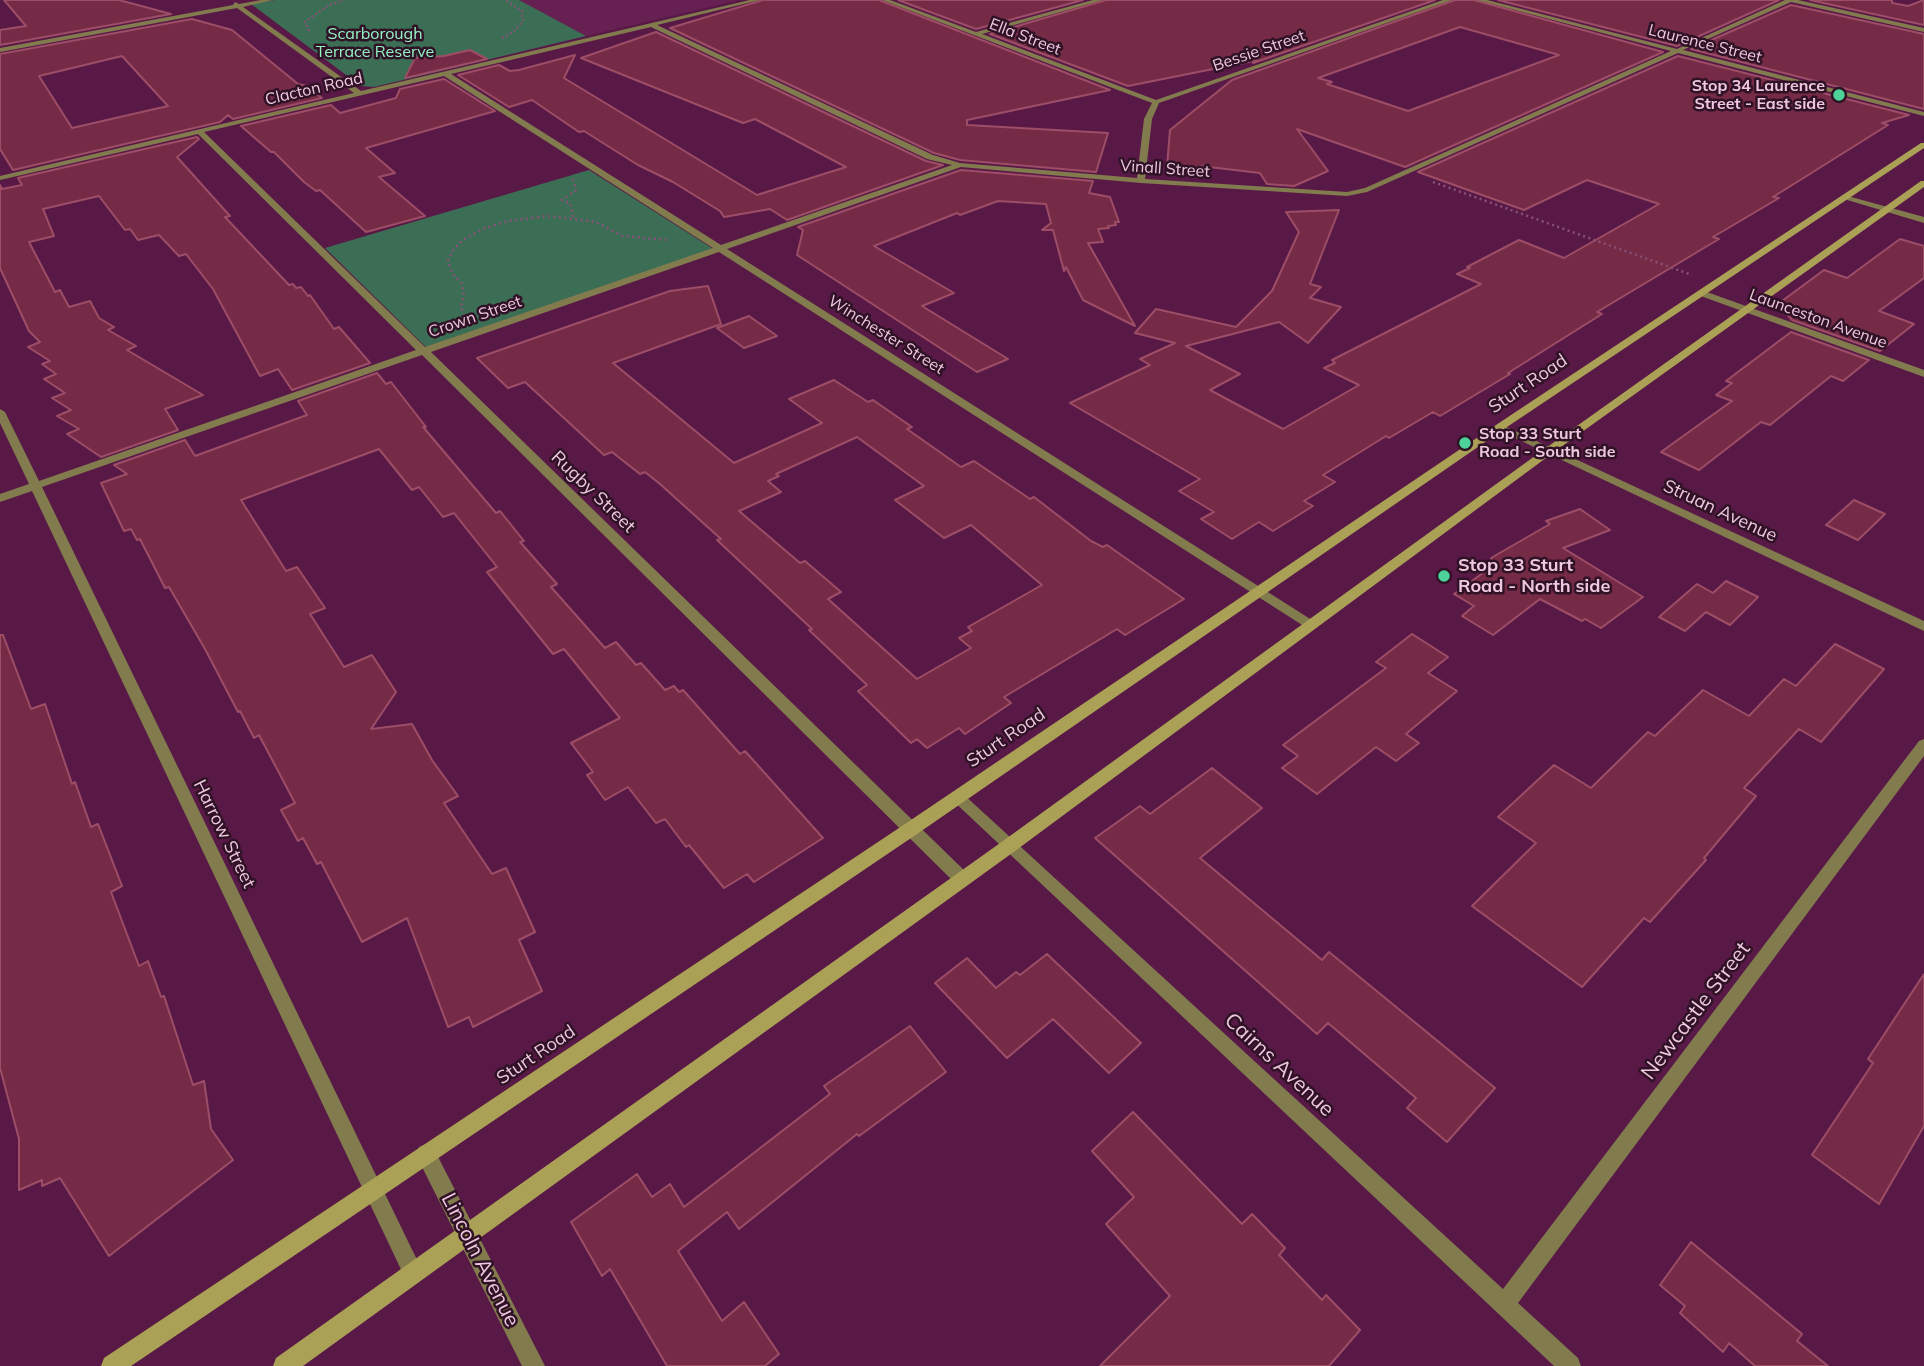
<!DOCTYPE html>
<style>
body{margin:0}
canvas{display:block;background:#591946}
</style>
<canvas width="1924" height="1366"></canvas>
<script>
const ctx = document.querySelector('canvas').getContext('2d');
ctx.lineJoin = 'round';
function paint(path, color) {
  ctx.fillStyle = color;
  ctx.fill(path, 'evenodd');
}
function toPath(rows) {
  const path = new Path2D();
  for (const r of rows) {
    path.moveTo(r[0], r[1]);
    for (let i = 2; i < r.length; i += 2) path.lineTo(r[i], r[i + 1]);
  }
  return path;
}
function strokePath(path, color, width, dash) {
  ctx.strokeStyle = color;
  ctx.lineWidth = width;
  ctx.lineCap = dash ? 'butt' : 'round';
  ctx.setLineDash(dash || []);
  ctx.stroke(path);
}
function label(font, color, halo, rows, align = 'center') {
  ctx.font = font + ' Mulish,sans-serif';
  ctx.lineWidth = 5;
  ctx.setLineDash([]);
  ctx.textBaseline = 'middle';
  ctx.strokeStyle = halo;
  ctx.fillStyle = color;
  for (const [text, x, y, turn = 0] of rows) {
    ctx.save();
    ctx.translate(x, y);
    ctx.rotate((+turn || 0) * Math.PI / 180);
    ctx.textAlign = isNaN(turn) ? turn : align;
    if (halo) ctx.strokeText(text, 0, 0);
    ctx.fillText(text, 0, 0);
    ctx.restore();
  }
}
paint(toPath([
 [519,0,739,0,586,36]
]), '#672052');
paint(toPath([
 [275,0,519,0,586,36,374,87,361,86,251,4],
 [589,170,715,250,428,349,325,248]
]), '#3c6e56');
const building = toPath([
 [4,0,119,0,171,14,0,45,0,30,26,26,4,0],
 [763,0,879,0,1110,90,967,120,967,125,1108,133,1096,172,960,160,934,153,670,28,763,0],
 [898,0,1083,0,976,29,898,0],
 [1106,0,1435,0,1253,63,1258,60,1128,86,990,34,1106,0],
 [1455,0,1474,0,1663,52,1405,167,1297,129,1328,171,1294,186,1267,184,1260,173,1201,166,1202,169,1167,167,1170,130,1232,80,1455,0],
 [1460,27,1559,55,1408,111,1327,84,1332,82,1318,78,1460,27],
 [1498,0,1779,0,1677,46,1498,0],
 [1810,0,1892,0,1892,3,1908,6,1924,0,1924,25,1810,0],
 [1791,5,1924,34,1924,109,1691,49,1791,5],
 [192,19,232,30,298,84,307,86,322,98,233,119,228,115,220,122,13,170,0,149,0,54,192,19],
 [122,56,168,106,72,128,39,76,122,56],
 [656,32,926,161,943,165,787,220,770,209,724,217,720,211,673,182,638,165,584,131,579,132,532,100,509,107,458,75,499,65,510,71,519,70,575,55,564,78,757,195,846,167,755,119,743,123,581,58,656,32],
 [470,50,487,59,405,78,415,58,444,56,470,50],
 [1678,56,1909,115,1882,123,1888,125,1773,197,1779,198,1713,237,1719,239,1597,312,1602,314,1508,373,1510,374,1440,416,1433,412,1389,438,1386,436,1323,475,1335,482,1304,501,1313,506,1273,531,1259,522,1232,539,1201,519,1214,512,1179,491,1200,479,1070,403,1150,365,1140,359,1175,343,1135,333,1156,309,1236,327,1272,291,1299,232,1286,212,1339,210,1310,284,1321,287,1310,298,1341,307,1308,343,1279,322,1186,346,1240,374,1210,390,1283,429,1359,385,1324,368,1335,363,1332,360,1481,284,1457,274,1470,268,1467,267,1519,240,1564,258,1659,204,1587,180,1524,210,1418,172,1678,56],
 [444,79,495,111,366,148,395,173,379,177,425,216,366,232,320,190,316,191,304,182,274,152,271,152,241,126,331,105,340,113,396,98,400,89,444,79],
 [197,137,199,139,177,157,230,216,225,217,289,285,293,284,296,288,301,287,308,296,310,295,334,329,339,327,370,363,292,390,278,369,260,376,213,289,186,254,179,256,159,235,138,240,130,229,125,230,99,196,43,209,54,236,29,242,55,292,60,290,69,307,90,301,99,318,114,327,108,330,136,346,127,350,203,395,165,409,178,430,101,457,67,434,79,429,57,416,71,410,52,398,65,393,44,379,56,374,42,364,50,361,28,347,40,342,29,331,0,268,0,185,2,189,22,185,18,178,197,137],
 [961,170,1093,181,1089,193,1110,197,1119,222,1115,222,1116,225,1108,226,1109,228,1098,229,1103,242,1088,243,1135,326,1083,300,1066,267,1064,271,1053,230,1042,230,1051,223,1046,204,998,201,960,215,957,213,874,246,954,293,922,306,1008,359,977,372,797,255,803,230,798,227,961,170],
 [1900,239,1924,246,1924,278,1879,311,1914,324,1880,351,1792,320,1778,304,1824,270,1847,278,1900,239],
 [708,286,721,324,613,363,734,463,822,423,789,399,834,380,868,402,873,400,912,427,907,429,961,467,974,461,1030,499,1034,497,1091,541,1103,547,1107,545,1184,599,1125,635,1117,629,1004,697,1011,703,965,734,959,728,927,748,917,739,911,743,858,691,867,685,809,630,812,629,717,540,721,539,660,484,645,472,640,474,612,452,604,455,525,382,508,388,477,358,670,291,708,286],
 [857,437,924,486,895,500,944,538,971,525,1042,585,968,627,972,631,959,638,971,648,917,679,828,599,841,592,805,561,800,563,739,511,781,492,768,481,779,476,776,474,857,437],
 [749,316,777,336,744,348,717,328,749,316],
 [1791,332,1869,360,1843,381,1831,376,1770,425,1761,422,1699,470,1661,452,1732,401,1716,395,1732,383,1726,381,1791,332],
 [377,373,386,384,391,382,426,427,423,427,496,513,500,511,524,541,520,542,557,584,551,587,605,648,616,642,636,665,641,663,665,690,674,686,679,692,683,690,740,754,745,751,823,838,754,882,747,874,724,888,689,845,686,847,665,819,656,823,628,787,605,800,587,775,593,772,571,743,620,718,564,649,553,654,524,618,487,572,497,567,454,513,443,517,419,487,412,490,379,449,241,500,286,571,297,567,325,608,310,614,344,667,372,655,396,692,371,729,412,724,432,760,458,796,444,803,492,874,506,868,535,932,519,940,542,991,473,1027,469,1017,448,1027,407,918,362,942,321,862,317,864,303,838,298,841,281,810,295,803,259,735,254,738,240,711,238,712,205,649,169,587,165,588,140,539,137,540,131,529,124,531,101,483,127,474,114,465,185,440,195,456,307,415,298,401,377,373],
 [1854,500,1885,514,1858,540,1826,525,1854,500],
 [1580,509,1610,530,1563,548,1643,597,1601,628,1585,619,1582,621,1540,599,1493,635,1462,616,1474,606,1454,594,1487,570,1484,568,1493,563,1491,558,1550,524,1546,521,1580,509],
 [1726,581,1758,597,1730,625,1706,612,1685,631,1659,617,1697,584,1713,593,1726,581],
 [1412,634,1448,657,1428,673,1457,691,1406,734,1419,743,1396,761,1376,747,1317,794,1282,768,1298,756,1283,745,1386,668,1376,662,1412,634],
 [0,635,3,635,31,709,45,704,72,784,75,782,91,827,98,824,122,886,111,892,139,966,148,961,161,997,164,996,193,1085,204,1081,211,1129,233,1160,109,1256,60,1178,42,1186,42,1180,19,1190,19,1139,0,1068,0,635],
 [1835,644,1884,669,1821,742,1799,729,1744,788,1756,796,1704,858,1706,860,1650,922,1644,918,1582,987,1472,906,1536,843,1498,817,1554,765,1591,788,1648,732,1655,736,1703,690,1749,716,1784,679,1796,686,1835,644],
 [1212,768,1262,808,1200,858,1322,960,1329,952,1495,1088,1447,1142,1407,1108,1416,1098,1328,1023,1317,1034,1095,838,1140,806,1150,814,1212,768],
 [1047,954,1141,1043,1109,1073,1053,1019,1007,1058,935,983,967,958,996,988,1016,972,1020,975,1047,954],
 [1924,974,1924,1126,1879,1204,1812,1155,1873,1063,1868,1059,1924,974],
 [910,1026,946,1072,859,1136,857,1134,739,1229,727,1212,678,1251,722,1321,744,1302,779,1354,765,1366,667,1366,610,1269,602,1276,571,1222,637,1174,652,1197,670,1184,684,1207,830,1094,824,1086,910,1026],
 [1133,1112,1242,1224,1252,1214,1285,1248,1279,1255,1322,1300,1326,1295,1360,1330,1329,1366,1100,1366,1170,1296,1106,1224,1134,1197,1092,1151,1133,1112],
 [1691,1242,1802,1334,1797,1341,1828,1366,1755,1366,1729,1343,1723,1352,1680,1313,1685,1306,1660,1285,1691,1242]
]);
paint(building, '#752a45');
strokePath(building, '#9d4d66', 2);
strokePath(toPath([
 [309,31,305,22,329,5,344,0],
 [502,38,513,32,523,21,522,11,505,0],
 [337,49,379,57,422,56]
]), '#895177', 2, [2, 2.5]);
strokePath(toPath([
 [573,179,576,190,562,200,570,203,574,219,596,222,622,236,669,240],
 [1433,182,1692,275],
 [464,316,461,306,464,295,462,284,452,273,448,261,453,250,463,240,483,229,508,221,547,216,574,219]
]), '#895177', 2.5, [2, 3.5]);
paint(toPath([
 [261,0,273,0,243,7,361,91,750,0,760,0,657,25,933,155,960,163,1137,178,1144,119,1152,103,882,0,890,0,976,32,1093,0,1103,0,982,34,1156,100,1443,0,1452,0,1159,103,1152,119,1145,179,1347,192,1365,188,1671,51,1477,0,1487,0,1677,49,1785,0,1798,0,1924,28,1924,32,1791,2,1683,50,1924,112,1924,116,1678,53,1367,192,1347,196,1141,183,961,167,727,249,1315,622,1317,625,1310,630,719,252,431,352,968,874,970,879,968,884,962,886,956,884,422,355,42,487,420,1266,424,1273,420,1280,413,1284,406,1280,32,491,0,502,0,494,29,484,0,423,0,409,5,412,39,481,416,350,198,134,0,180,0,176,354,93,237,8,0,52,0,48,233,5,235,2,239,4,261,0],
 [651,27,927,159,952,165,721,245,451,74,651,27],
 [444,76,713,248,425,347,204,132,444,76],
 [1844,195,1924,217,1924,223,1844,199,1844,195],
 [1698,291,1704,291,1924,370,1924,377,1698,295,1698,291],
 [1500,424,1924,621,1924,631,1496,429,1495,427,1500,424],
 [1924,739,1924,756,1518,1303,1578,1358,1581,1366,1554,1366,949,797,952,793,957,791,962,793,1503,1289,1919,741,1924,739],
 [426,1144,433,1147,545,1366,522,1366,419,1161,416,1154,419,1147,426,1144]
]), '#817b4e');
paint(toPath([
 [1921,143,1924,143,1924,148,1504,429,917,834,131,1366,101,1366,104,1358,905,824,1496,425,1921,143],
 [1921,181,1924,181,1924,187,1554,452,1015,851,303,1366,273,1366,276,1358,1003,841,1546,448,1921,181]
]), '#aba156');
for (const [x, y, r, color] of [
 [1839,95,7,"#4dd39a"],
 [1465,443,7,"#4dd39a"],
 [1444,576,7,"#4dd39a"]
]) {
  const dot = new Path2D();
  dot.arc(x, y, r, 0, 2 * Math.PI);
  ctx.fillStyle = color;
  ctx.fill(dot);
  strokePath(dot, '#2f1225', 2.5);
}
label('16px', '#94f2c3', '#2f1225', [
 ["Scarborough",375,34],
 ["Terrace Reserve",375,52]
]);
label('16px', '#efc8df', '#2f1225', [
 ["Ella Street",1025,37,21],
 ["Laurence Street",1705,44,14],
 ["Bessie Street",1259,51,-19],
 ["Clacton Road",314,89,-13],
 ["Vinall Street",1165,169,4],
 ["Crown Street",475,317,-19],
 ["Launceston Avenue",1818,319,20],
 ["Winchester Street",886,335,32]
]);
label('bold 16px', '#efc8df', '#2f1225', [
 ["Stop 34 Laurence",1825,86],
 ["Street - East side",1825,104],
 ["Stop 33 Sturt",1479,434,"left"],
 ["Road - South side",1479,452,"left"]
], 'right');
label('18px', '#efc8df', '#2f1225', [
 ["Sturt Road",1528,384,-34],
 ["Rugby Street",593,492,44],
 ["Struan Avenue",1720,511,25],
 ["Sturt Road",1006,738,-34],
 ["Harrow Street",224,834,64],
 ["Sturt Road",536,1055,-34]
]);
label('bold 18px', '#efc8df', '#2f1225', [
 ["Stop 33 Sturt",1458,566],
 ["Road - North side",1458,587]
], 'left');
label('21px', '#efc8df', '#2f1225', [
 ["Newcastle Street",1696,1011,-53],
 ["Cairns Avenue",1279,1065,43],
 ["Lincoln Avenue",480,1260,63]
]);
</script>
